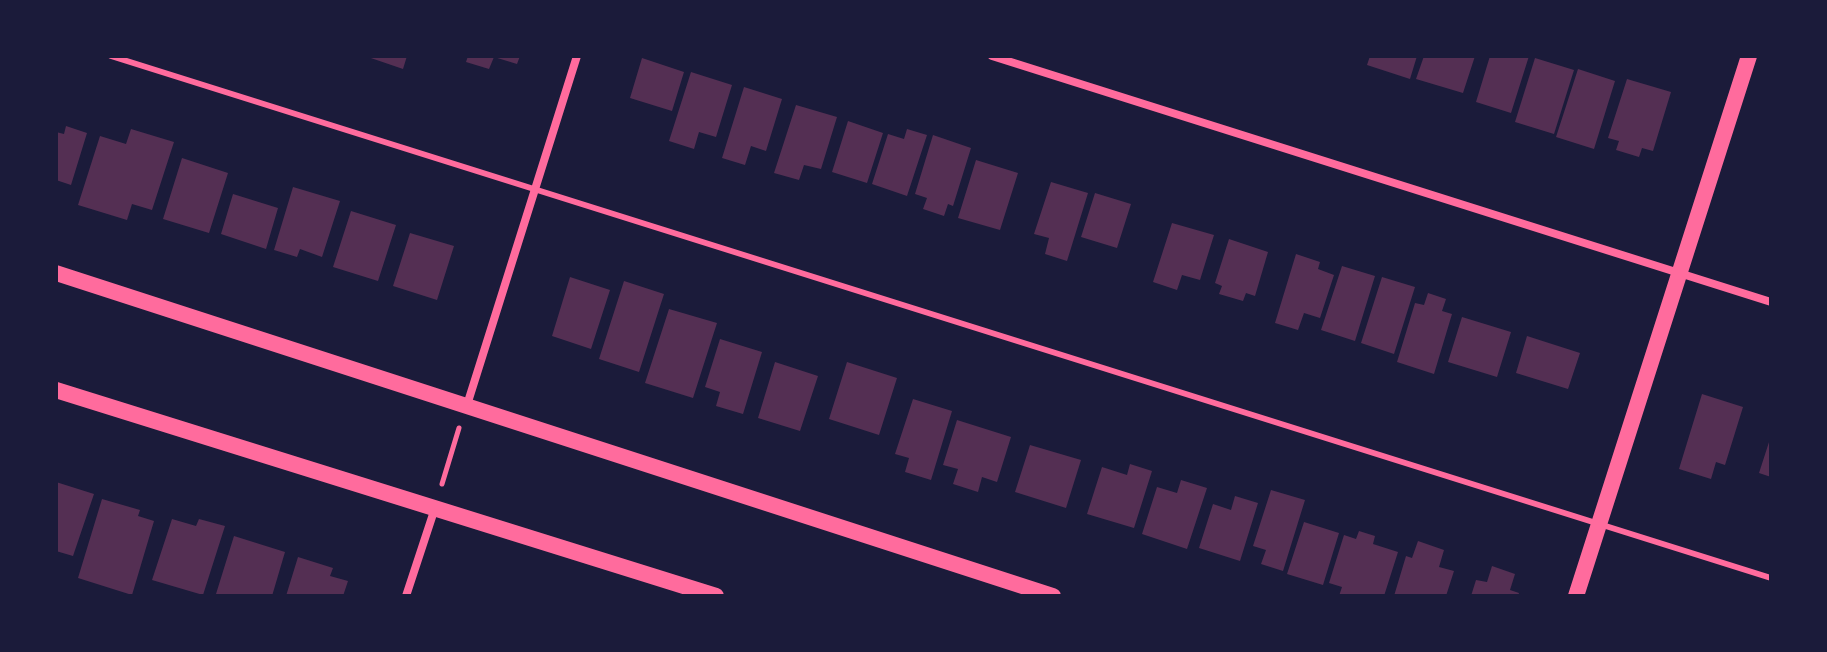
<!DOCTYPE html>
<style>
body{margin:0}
#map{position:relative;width:1827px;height:652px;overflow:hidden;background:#1b1b3a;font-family:Jost,sans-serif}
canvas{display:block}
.frame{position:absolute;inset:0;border:58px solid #1b1b3a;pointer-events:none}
</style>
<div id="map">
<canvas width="1827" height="652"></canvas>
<div class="frame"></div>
</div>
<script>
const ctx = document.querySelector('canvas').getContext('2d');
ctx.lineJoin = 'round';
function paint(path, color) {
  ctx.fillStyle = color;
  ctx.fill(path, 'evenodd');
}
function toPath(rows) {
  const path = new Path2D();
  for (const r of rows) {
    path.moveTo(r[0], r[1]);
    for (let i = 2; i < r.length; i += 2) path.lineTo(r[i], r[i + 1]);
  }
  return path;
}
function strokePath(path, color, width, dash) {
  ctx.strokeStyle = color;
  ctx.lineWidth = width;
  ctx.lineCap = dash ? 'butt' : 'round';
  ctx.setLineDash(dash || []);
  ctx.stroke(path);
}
paint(toPath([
 [365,56,407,56,403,69],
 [468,56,520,56,517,64,494,57,489,69,466,62],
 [1370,56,1417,56,1410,79,1367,65],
 [1424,56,1475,56,1463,93,1416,79],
 [1490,56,1529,56,1511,113,1476,102],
 [642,58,684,72,672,111,630,98],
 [1535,58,1574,70,1554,134,1515,122],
 [1578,69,1615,81,1594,149,1556,137],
 [691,72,732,85,716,137,699,132,694,149,669,141],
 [1627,79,1671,92,1653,151,1642,148,1639,157,1616,150,1619,141,1608,138],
 [744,87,782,99,766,151,751,146,745,165,722,158],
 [796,105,837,117,821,169,804,165,799,180,774,173],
 [848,121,883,133,867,183,832,172],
 [66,126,87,133,71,185,56,180,56,132,64,134],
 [131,129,174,142,152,210,132,204,127,220,78,205,100,136,126,144],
 [907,129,927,135,907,196,872,184,888,134,904,139],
 [933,135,971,148,953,206,948,204,944,216,923,209,927,198,915,194],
 [182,158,228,173,209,233,163,219],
 [976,160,1018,173,1000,230,958,218],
 [1051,182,1088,193,1067,261,1045,254,1049,238,1034,234],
 [293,187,340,201,322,257,300,249,297,257,274,250],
 [1095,193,1131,204,1117,248,1081,237],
 [233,194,278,208,266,249,221,234],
 [351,211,396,225,378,281,333,267],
 [1172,223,1214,235,1200,280,1182,275,1177,290,1153,282],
 [410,233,454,246,437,300,393,286],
 [1229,239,1268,252,1255,296,1246,293,1243,301,1219,294,1222,286,1215,283],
 [1296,254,1320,262,1318,269,1334,275,1320,318,1304,313,1298,330,1275,323],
 [1342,266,1375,276,1355,341,1321,330],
 [570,277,610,290,591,349,552,336],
 [1382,277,1415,287,1394,354,1361,343],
 [624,281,664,294,639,372,599,359],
 [1428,293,1446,299,1442,311,1452,314,1434,374,1397,362,1415,303,1424,305],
 [669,309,717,323,693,398,645,383],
 [1462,317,1511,332,1497,377,1448,362],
 [1527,336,1580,353,1568,389,1516,373],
 [720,339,762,352,743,414,716,406,720,392,705,387],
 [775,362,818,376,800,431,758,418],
 [847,362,897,378,879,435,829,419],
 [1702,394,1743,407,1725,465,1716,462,1711,479,1679,469],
 [913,399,952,411,931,480,905,472,909,458,895,454],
 [957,420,1011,437,997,482,982,477,978,492,953,484,958,469,943,465],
 [1770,439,1771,439,1771,477,1759,473],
 [1030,445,1081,460,1066,508,1015,492],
 [1130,464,1152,471,1134,528,1087,514,1102,467,1127,475],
 [1181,480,1207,488,1187,549,1142,534,1157,487,1177,493],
 [56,482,94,494,73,556,56,551],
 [1271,490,1305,500,1283,571,1261,564,1266,550,1253,546],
 [1235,496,1258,503,1240,561,1199,548,1213,504,1231,510],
 [102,499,140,510,138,516,154,521,132,595,78,578],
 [172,519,196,526,199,519,225,526,203,595,152,580],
 [1304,522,1339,533,1323,585,1287,574],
 [1359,531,1375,536,1373,544,1398,552,1384,596,1339,596,1342,587,1329,583,1344,535,1356,539],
 [234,536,285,552,272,596,216,594],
 [1418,541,1444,550,1439,567,1454,571,1446,596,1394,596,1406,556,1412,558],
 [298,557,333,568,330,576,348,581,343,596,286,596],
 [1492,566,1515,574,1510,590,1519,593,1518,596,1471,596,1476,580,1487,582]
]), '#542f53');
strokePath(toPath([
 [442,484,459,428]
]), '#ff6b9d', 5);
strokePath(toPath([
 [111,56,1771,578]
]), '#ff6b9d', 6);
strokePath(toPath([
 [992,56,1771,302],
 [467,405,577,56],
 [406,596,435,508]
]), '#ff6b9d', 8);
strokePath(toPath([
 [56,273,1053,596],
 [56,390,716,596],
 [1576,596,1749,56]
]), '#ff6b9d', 16);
</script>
